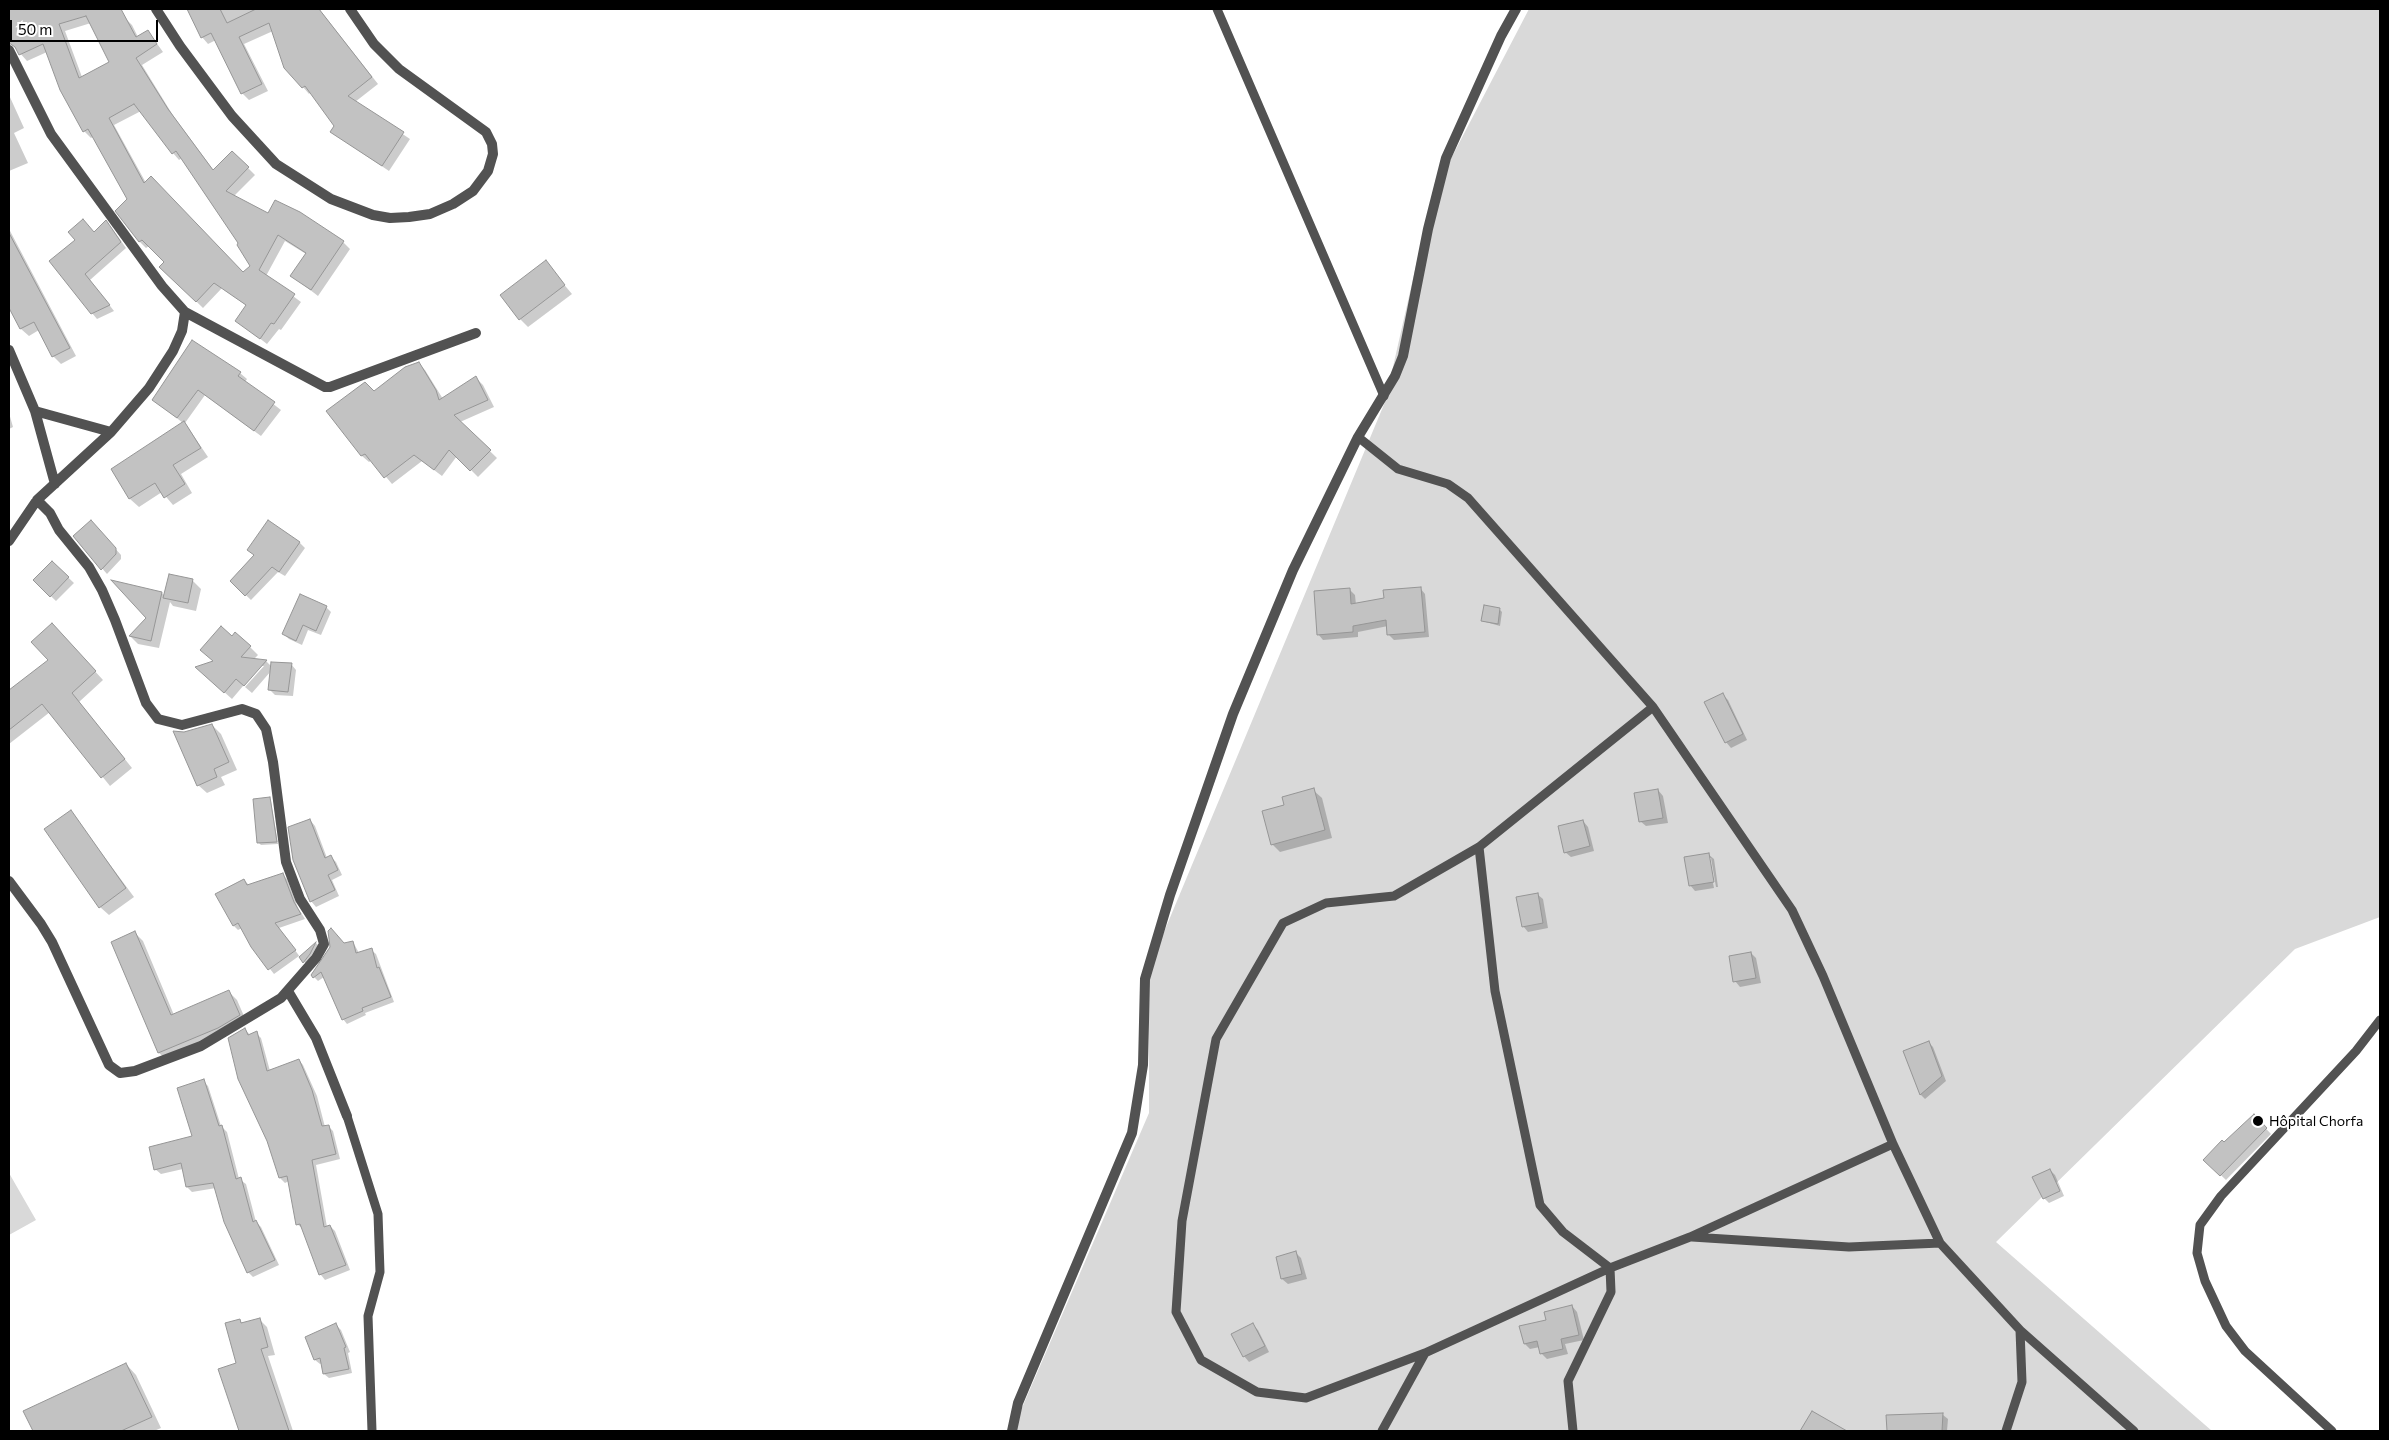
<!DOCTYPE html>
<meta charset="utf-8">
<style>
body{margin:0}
#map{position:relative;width:2389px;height:1440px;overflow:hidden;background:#fff;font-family:Commissioner,sans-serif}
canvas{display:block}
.frame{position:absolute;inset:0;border:10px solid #000;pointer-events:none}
.scale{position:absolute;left:10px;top:20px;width:148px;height:22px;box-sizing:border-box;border:2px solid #000;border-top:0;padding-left:6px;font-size:15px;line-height:18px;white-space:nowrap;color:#000;-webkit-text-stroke:4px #fff;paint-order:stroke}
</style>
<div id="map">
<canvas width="2389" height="1440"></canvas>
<div class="frame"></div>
<div class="scale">50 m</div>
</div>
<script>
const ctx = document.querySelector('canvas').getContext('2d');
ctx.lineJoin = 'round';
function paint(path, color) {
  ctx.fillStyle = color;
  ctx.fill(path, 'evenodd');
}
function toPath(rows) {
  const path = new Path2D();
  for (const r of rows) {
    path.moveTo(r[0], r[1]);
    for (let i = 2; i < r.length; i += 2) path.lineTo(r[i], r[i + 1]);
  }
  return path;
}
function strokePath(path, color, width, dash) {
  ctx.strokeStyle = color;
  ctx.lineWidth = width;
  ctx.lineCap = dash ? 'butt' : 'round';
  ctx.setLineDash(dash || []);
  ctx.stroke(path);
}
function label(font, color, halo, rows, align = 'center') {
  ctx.font = font + ' Commissioner,sans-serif';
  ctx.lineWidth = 4;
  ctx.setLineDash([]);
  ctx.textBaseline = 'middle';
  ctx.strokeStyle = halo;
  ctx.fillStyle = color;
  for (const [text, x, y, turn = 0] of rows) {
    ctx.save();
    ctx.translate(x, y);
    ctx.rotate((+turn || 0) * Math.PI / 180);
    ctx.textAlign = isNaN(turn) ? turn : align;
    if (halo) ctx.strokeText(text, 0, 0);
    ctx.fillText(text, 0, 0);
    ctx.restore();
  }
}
paint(toPath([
 [1529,9,2380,9,2380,917,2295,949,1996,1242,2212,1431,1012,1431,1149,1113,1149,968,1385,402,1432,195],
 [9,1173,36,1220,9,1235]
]), '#d9d9d9');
paint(toPath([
 [9,9,110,9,116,22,125,18,132,25,138,37,148,31,163,52,142,65,174,117,214,171,232,152,255,175,234,196,268,215,343,242,350,249,318,296,292,276,306,254,285,241,266,276,301,302,281,330,279,329,267,344,237,321,247,306,222,288,203,308,161,267,165,262,149,246,146,248,139,241,129,199,94,136,91,138,84,131,47,52,27,61,11,43,9,37],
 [91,23,110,62,82,77,65,31],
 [141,111,173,153,179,160,182,158,240,244,252,267,243,274,146,183,114,125],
 [188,9,319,9,378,84,355,102,410,139,389,171,331,132,335,126,311,92,309,94,303,87,273,31,244,44,268,91,249,100,242,93,216,40,208,44,202,37],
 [9,95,24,128,14,133,28,163,9,171],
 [111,227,126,248,90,280,114,311,97,319,92,313,77,240],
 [9,229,76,356,61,364,53,356,39,330,29,336,21,329,9,305],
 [545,262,572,294,528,327,520,319],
 [418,363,425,370,443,399,476,378,483,385,494,407,460,422,497,458,478,477,457,456,442,476,422,461,392,484,372,460,369,462,362,456,328,412,374,393],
 [240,373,247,379,245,382,281,410,261,436,205,395,185,423,208,457,181,474,192,493,173,505,162,492,139,507,130,499,112,470,183,423,154,400],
 [9,413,13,427,9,429],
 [96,527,121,555,121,559,107,574,75,537],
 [299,542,305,548,285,576,278,572,251,600,231,581,254,555,248,550],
 [52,562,74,583,56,601,34,580],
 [192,580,201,589,196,611,173,606,170,602,159,648,138,644,130,636,148,618,162,593,165,596],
 [1420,588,1425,594,1429,637,1394,640,1389,635,1388,626,1358,632,1358,637,1323,640,1318,634,1350,590,1355,595,1356,605,1385,599],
 [326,607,331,612,321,635,308,630,302,645,289,639,284,634],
 [1500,610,1502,612,1500,626,1482,621],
 [60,633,103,680,79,702,132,768,110,786,50,712,9,744,9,692,49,660],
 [232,638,250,647,258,655,253,660,266,661,272,667,291,664,296,670,293,696,275,695,269,689,271,671,252,693,245,687,264,666,260,666,232,699,205,675],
 [1722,694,1728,700,1747,740,1731,748,1726,742],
 [212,725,221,734,237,770,221,777,225,785,207,793,198,785],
 [1313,790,1322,798,1332,838,1280,852,1272,844,1286,806],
 [1658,790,1663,796,1668,823,1646,826,1640,821],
 [269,798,271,801,278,844,261,845,258,842],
 [71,812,134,897,109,915,100,907],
 [310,820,315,826,327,858,331,857,336,862,342,875,332,880,339,896,316,907,311,901],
 [1583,821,1588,827,1594,851,1571,857,1565,852],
 [1708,854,1714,859,1718,887,1716,887,1711,858,1708,858,1714,888,1695,891,1690,885],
 [282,874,287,879,298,908,305,919,279,928,300,957,316,943,318,945,306,964,299,956,274,974,252,946,242,928,238,930,234,926,244,880,249,885],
 [1537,894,1543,899,1548,928,1528,932,1523,926],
 [135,933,143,941,174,1015,229,992,237,1000,247,1023,168,1061,159,1053,112,942],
 [353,942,359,953,371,950,376,954,394,1002,365,1013,366,1015,347,1024,343,1019,324,977,318,981,314,977,344,945],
 [1751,953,1756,958,1761,983,1740,987,1735,981],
 [245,1029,250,1035,256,1033,261,1038,270,1071,299,1060,303,1065,317,1096,325,1127,328,1126,333,1131,340,1159,316,1165,327,1227,330,1226,335,1231,350,1270,325,1280,321,1275,303,1229,297,1224,289,1181,285,1183,280,1178],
 [1929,1043,1933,1047,1946,1081,1925,1099,1921,1095,1905,1052],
 [203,1081,208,1086,221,1126,227,1132,239,1179,246,1184,256,1222,261,1227,279,1265,253,1277,248,1272,216,1188,192,1192,187,1187,183,1169,161,1174,155,1169,194,1137],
 [2254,1116,2271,1134,2226,1180,2205,1160],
 [2050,1170,2055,1175,2064,1196,2049,1203,2044,1198],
 [1296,1253,1301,1258,1307,1279,1288,1284,1282,1279],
 [1572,1306,1577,1312,1584,1340,1565,1344,1568,1354,1547,1359,1541,1353,1540,1347,1530,1349,1525,1344,1547,1321],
 [260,1320,267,1327,275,1355,268,1356,293,1431,240,1431,220,1370,237,1364,240,1321,243,1324],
 [1252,1324,1258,1330,1269,1352,1249,1362,1244,1356],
 [336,1325,341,1330,350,1352,348,1353,352,1373,329,1378,324,1374,322,1363,320,1364,315,1360],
 [126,1364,136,1375,161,1428,154,1431,34,1431,25,1411],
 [1943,1415,1948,1419,1947,1431,1888,1431,1888,1416]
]), '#0003');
const building = toPath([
 [9,9,121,9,136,37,148,30,157,44,136,58,168,109,213,170,232,151,249,167,226,191,268,213,275,200,300,212,344,241,311,290,290,276,306,253,278,235,259,270,295,294,274,324,271,323,260,339,235,321,246,305,214,283,196,302,159,267,164,262,142,240,139,242,115,211,127,199,88,129,83,132,60,90,43,44,19,55,15,47,9,43,9,9],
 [86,16,109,62,79,78,59,24,86,16],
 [134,104,172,154,176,151,238,243,237,245,250,266,243,272,151,176,144,183,109,118,134,104],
 [187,9,220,9,227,23,256,9,319,9,372,77,348,96,404,132,382,166,330,132,334,126,305,86,302,88,284,68,269,23,239,37,262,84,241,94,211,33,201,38,187,9],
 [83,219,94,232,106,220,121,242,85,274,110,305,91,314,49,261,75,240,68,232,83,219],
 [9,233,70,348,52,357,34,322,20,329,9,308,9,233],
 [546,260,565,285,519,320,500,295,546,260],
 [192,340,241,372,238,376,275,402,254,431,198,390,177,418,152,400,192,340],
 [419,362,436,390,439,400,476,376,488,400,454,415,491,450,470,471,449,450,434,470,414,455,384,478,365,454,361,456,326,411,365,382,374,391,405,367,419,362],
 [184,421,201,448,173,465,185,484,164,498,155,483,129,499,111,469,184,421],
 [91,520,116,548,116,554,101,570,73,536,91,520],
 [268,520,300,542,279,572,272,567,245,596,230,581,254,555,247,550,268,520],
 [52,561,69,577,50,597,33,580,52,561],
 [169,574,193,579,188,603,163,598,169,574],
 [111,580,162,592,151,641,129,636,146,618,111,580],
 [1421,587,1425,632,1387,635,1386,620,1353,626,1353,632,1317,635,1314,591,1350,588,1351,604,1384,598,1383,590,1421,587],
 [300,594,327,606,316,631,303,625,296,641,282,634,300,594],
 [1484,605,1500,608,1498,624,1481,621,1484,605],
 [52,623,96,671,72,693,125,759,101,778,42,704,9,730,9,690,48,660,31,642,52,623],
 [221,626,232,636,235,632,251,646,241,657,267,660,244,686,236,679,224,693,195,667,213,661,200,650,221,626],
 [271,662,292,663,288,692,268,690,271,662],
 [1723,693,1743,734,1725,743,1704,702,1723,693],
 [212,724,229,762,214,769,217,777,197,786,173,731,184,732,212,724],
 [1314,788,1325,830,1271,845,1262,811,1284,805,1282,797,1314,788],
 [1658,789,1663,818,1639,822,1634,793,1658,789],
 [270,797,277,842,257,843,253,799,270,797],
 [71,810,126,888,99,908,44,829,71,810],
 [310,819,325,858,331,855,338,870,328,875,335,890,310,902,293,860,288,827,310,819],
 [1583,820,1590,846,1564,853,1558,826,1583,820],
 [1709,853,1714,882,1689,886,1684,857,1709,853],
 [283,873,294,902,301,914,275,923,296,950,268,970,251,947,238,923,233,926,215,894,244,879,247,885,283,873],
 [1538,893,1543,923,1522,927,1516,897,1538,893],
 [331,928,344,943,353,941,356,953,372,948,377,968,379,967,391,997,362,1008,363,1011,342,1020,321,972,313,978,311,975,330,947,328,931,331,928],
 [135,931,171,1015,229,990,240,1015,218,1028,158,1053,111,942,135,931],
 [316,942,310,954,303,963,299,957,316,942],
 [1751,952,1756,978,1733,982,1729,956,1751,952],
 [245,1028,248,1035,257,1031,267,1071,299,1059,312,1090,322,1126,329,1125,336,1154,312,1160,324,1227,330,1225,346,1265,319,1275,300,1224,296,1225,287,1176,279,1178,267,1141,238,1079,228,1038,245,1028],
 [1929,1041,1942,1076,1920,1095,1903,1051,1929,1041],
 [204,1079,219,1126,222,1125,236,1179,241,1177,253,1222,256,1220,275,1260,247,1273,224,1222,213,1183,186,1187,181,1163,154,1170,149,1147,192,1136,177,1088,204,1079],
 [2254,1114,2267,1128,2220,1176,2203,1160,2222,1140,2224,1142,2254,1114],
 [2050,1169,2060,1191,2043,1199,2032,1177,2050,1169],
 [1296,1251,1302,1274,1281,1279,1276,1257,1296,1251],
 [1572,1305,1579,1335,1561,1339,1563,1349,1540,1354,1537,1341,1524,1344,1519,1326,1546,1320,1544,1312,1572,1305],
 [260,1318,268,1347,261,1349,289,1431,239,1431,218,1369,236,1363,225,1323,240,1319,241,1323,260,1318],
 [336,1323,346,1347,344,1348,349,1369,323,1374,320,1358,314,1360,305,1337,336,1323],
 [1253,1323,1265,1346,1243,1357,1231,1334,1253,1323],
 [126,1363,152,1417,121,1431,33,1431,23,1411,126,1363],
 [1812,1411,1847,1431,1800,1431,1812,1411],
 [1943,1413,1942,1431,1887,1431,1886,1415,1943,1413]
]);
paint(building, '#c2c2c2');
strokePath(building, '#969696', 1);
strokePath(toPath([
 [1217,9,1384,396],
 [1358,437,1398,469,1448,484,1468,498,1653,707,1792,910,1823,976,1893,1144,1940,1243,2020,1330,2022,1382,2006,1431],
 [1653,707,1479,847,1394,896,1326,903,1283,923,1216,1039,1182,1221,1176,1312,1201,1360,1257,1392,1306,1398,1425,1353,1610,1268,1690,1237,1893,1144],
 [1479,847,1495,991,1540,1205,1563,1232,1610,1268,1611,1292,1568,1381,1573,1431],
 [347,1116,378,1214,380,1272,368,1316,372,1431],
 [1692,1237,1849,1247,1940,1243],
 [2020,1330,2134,1431],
 [1382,1431,1425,1353],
 [2332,1431,2245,1351,2226,1326,2205,1281,2197,1253,2200,1225,2221,1196,2356,1051,2380,1020]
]), '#525252', 9);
strokePath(toPath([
 [156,9,180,46,232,116,276,164,331,199,373,215,390,218,409,217,430,214,453,204,473,191,488,171,493,154,492,144,486,132,399,69,374,44,350,9],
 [9,50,51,134,162,286,185,312,182,331,173,351,149,388,111,432,37,500,9,541],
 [185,312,325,387,330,387,476,333],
 [9,350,35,411],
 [55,484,35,411,111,432],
 [9,881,41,924,52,942,109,1065,120,1073,135,1071,201,1046,281,998,316,958,324,944,320,930,300,899,286,862,273,762,266,729,256,714,242,709,182,725,158,719,146,703,115,620,102,590,89,567,59,530,50,513,37,500],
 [288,991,316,1038,347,1116],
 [1012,1431,1018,1403,1132,1133,1143,1065,1145,979,1170,895,1233,714,1293,570,1358,437,1395,376,1403,356,1428,229,1446,158,1501,36,1516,9]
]), '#525252', 10);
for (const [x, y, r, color] of [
 [2258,1121,6,"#000"]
]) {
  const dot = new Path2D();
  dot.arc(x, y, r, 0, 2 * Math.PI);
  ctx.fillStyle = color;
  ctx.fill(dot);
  strokePath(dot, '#fff', 2);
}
label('14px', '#000', '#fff', [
 ["Hôpital Chorfa",2269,1121]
], 'left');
</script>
